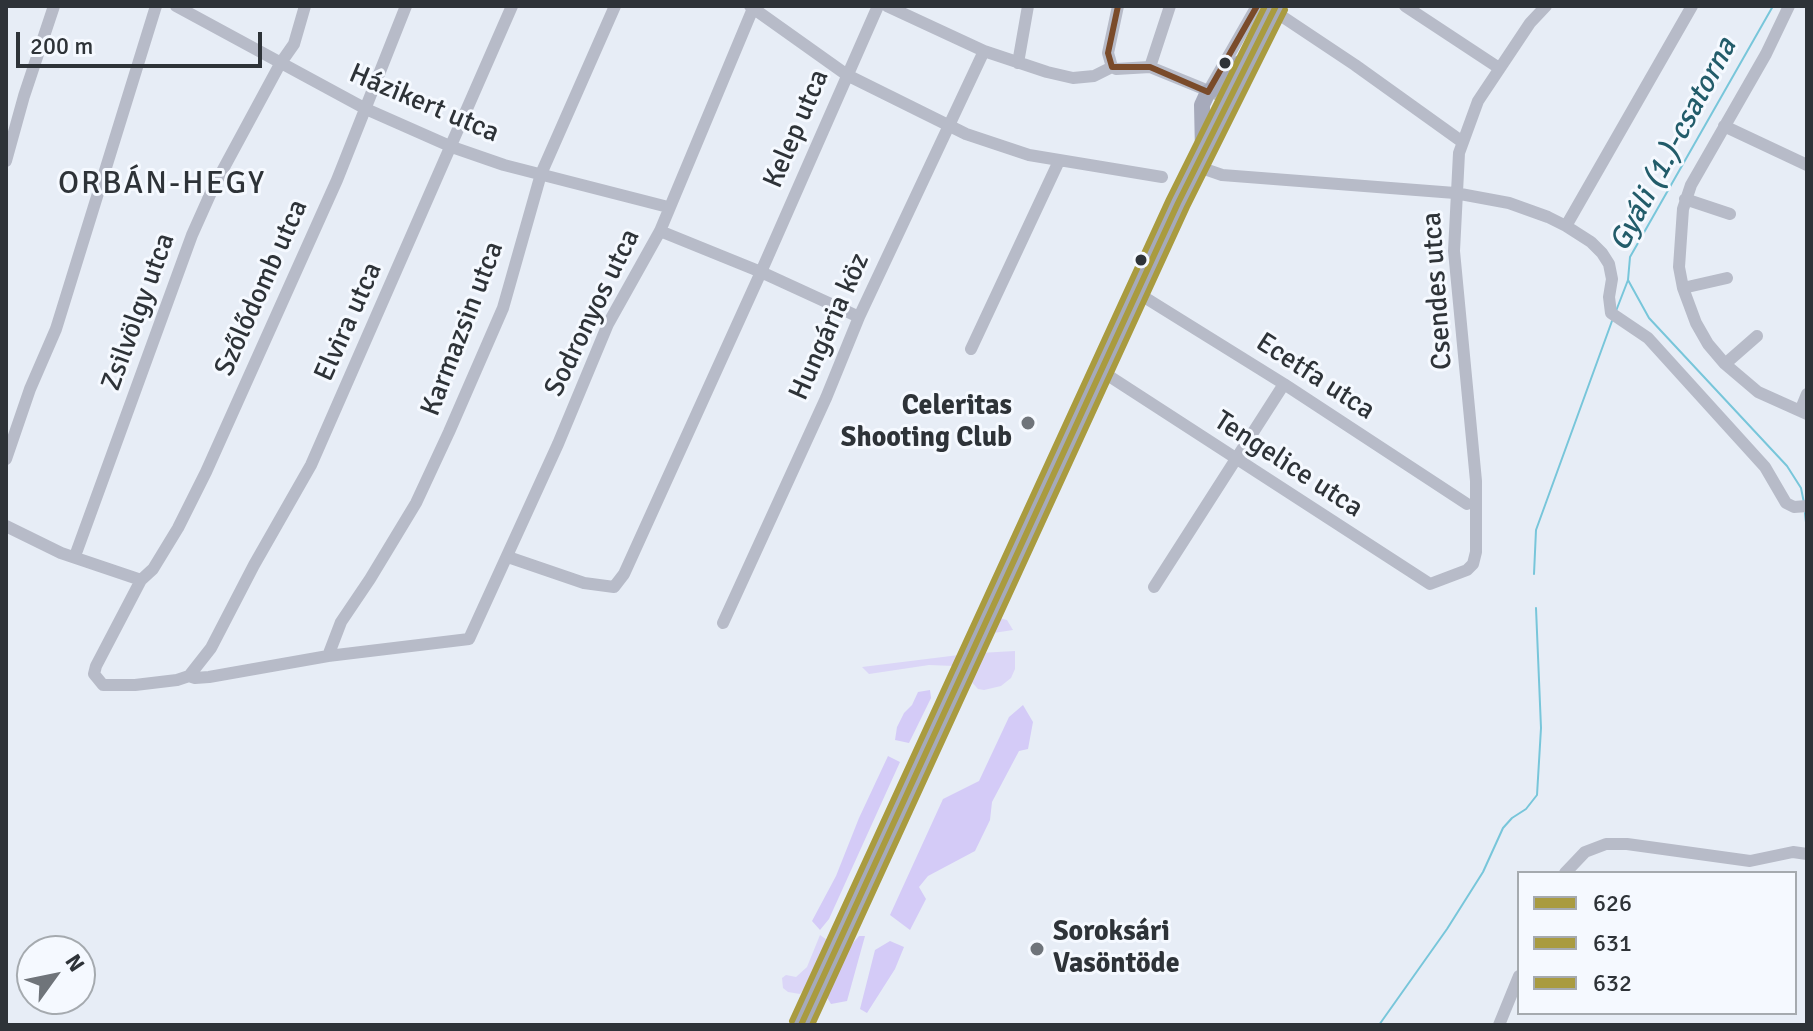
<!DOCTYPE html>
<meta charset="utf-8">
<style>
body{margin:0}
#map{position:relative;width:1813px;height:1031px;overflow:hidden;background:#e7edf6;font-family:Signika,sans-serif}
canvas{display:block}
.frame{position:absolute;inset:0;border:8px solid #2e3338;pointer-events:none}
.legend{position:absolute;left:1517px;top:871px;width:280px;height:144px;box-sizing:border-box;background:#f5f9ff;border:2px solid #a5aaaf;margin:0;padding:10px 14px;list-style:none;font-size:24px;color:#2e3338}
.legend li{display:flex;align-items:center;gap:16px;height:40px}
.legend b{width:40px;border:2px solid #a5aaaf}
.north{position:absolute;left:16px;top:935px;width:80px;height:80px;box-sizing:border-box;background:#f5f9ff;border:2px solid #a5aaaf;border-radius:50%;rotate:57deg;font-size:22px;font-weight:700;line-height:32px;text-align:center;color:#2e3338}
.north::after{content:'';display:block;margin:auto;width:28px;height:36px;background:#6f747a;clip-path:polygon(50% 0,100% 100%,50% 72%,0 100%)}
.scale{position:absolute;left:16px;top:32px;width:246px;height:36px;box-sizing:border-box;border:4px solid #2e3338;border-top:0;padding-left:10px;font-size:24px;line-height:28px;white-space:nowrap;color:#2e3338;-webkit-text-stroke:6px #f5f9ff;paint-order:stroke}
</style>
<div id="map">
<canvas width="1813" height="1031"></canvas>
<div class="frame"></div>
<ul class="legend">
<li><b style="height:10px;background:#a99b3f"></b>626</li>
<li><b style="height:10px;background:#a99b3f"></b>631</li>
<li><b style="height:10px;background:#a99b3f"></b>632</li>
</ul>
<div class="north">N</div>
<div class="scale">200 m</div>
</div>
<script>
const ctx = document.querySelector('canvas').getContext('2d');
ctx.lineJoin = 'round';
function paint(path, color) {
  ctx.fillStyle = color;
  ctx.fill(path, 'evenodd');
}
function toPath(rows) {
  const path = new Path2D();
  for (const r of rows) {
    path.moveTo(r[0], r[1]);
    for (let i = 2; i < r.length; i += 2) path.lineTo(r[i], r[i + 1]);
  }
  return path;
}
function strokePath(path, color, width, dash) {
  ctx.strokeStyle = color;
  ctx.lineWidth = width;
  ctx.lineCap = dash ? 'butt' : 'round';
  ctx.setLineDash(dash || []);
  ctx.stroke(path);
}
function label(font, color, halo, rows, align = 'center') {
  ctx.font = font + ' Signika,sans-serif';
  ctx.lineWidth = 6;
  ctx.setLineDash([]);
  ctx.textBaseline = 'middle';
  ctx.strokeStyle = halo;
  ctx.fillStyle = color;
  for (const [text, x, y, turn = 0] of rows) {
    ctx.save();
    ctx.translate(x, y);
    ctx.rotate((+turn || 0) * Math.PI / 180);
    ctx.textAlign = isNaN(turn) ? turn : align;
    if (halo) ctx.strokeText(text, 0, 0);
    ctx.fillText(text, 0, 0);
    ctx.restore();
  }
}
paint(toPath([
 [995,617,1007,620,1013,630,987,634],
 [1015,651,1015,669,1011,678,1001,686,984,690,978,689,968,678,979,653],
 [959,655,954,666,929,665,869,674,862,667],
 [820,935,827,940,804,989,800,994,788,992,783,988,782,978,786,975,796,977,807,967]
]), '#dbd6f7');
paint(toPath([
 [930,690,931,698,909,743,895,740,897,727,904,713,912,705,918,692],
 [1023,705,1033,722,1028,749,1019,751,992,802,990,820,975,851,928,876,919,887,926,899,910,930,890,915,943,799,979,781,1009,717],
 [888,756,900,762,829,919,820,930,812,921,836,876,859,818],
 [859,936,865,936,847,1001,831,1004,826,996,848,949],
 [890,941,904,947,895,969,867,1013,860,1009,875,950]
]), '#d4cbf7');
strokePath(toPath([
 [1773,6,1630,257,1628,280,1649,318,1787,466,1801,488,1804,503],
 [1616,311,1628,280],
 [1805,513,1807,532],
 [1534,574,1536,530,1612,321],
 [1379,1025,1447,929,1483,872,1503,828,1512,818,1526,809,1537,795,1541,728,1536,608]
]), '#78c6da', 2);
strokePath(toPath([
 [176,6,366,109,452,147,504,165,668,207],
 [406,6,337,180,206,472,178,528,153,569,141,580,96,666,94,674,103,685,135,685,177,680,189,676,211,648,254,565,311,465,512,6],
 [750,6,847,75,966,134,1029,155,1162,177],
 [887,6,984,51,1047,72,1073,78,1094,76,1112,67,1116,69,1150,67,1226,98,1229,103],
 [1405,6,1499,68],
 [1789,6,1766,54,1691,185,1683,209,1679,267,1683,288,1696,323,1708,344,1725,364,1758,392,1807,414],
 [1274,11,1355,65,1461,141],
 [1018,63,1028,6],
 [1112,67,1108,53,1118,6],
 [1150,67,1170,6],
 [1209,90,1257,6],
 [1724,126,1807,165],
 [6,161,24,96,54,6],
 [1196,166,1222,175,1455,193,1509,203,1548,217,1566,226,1591,242,1602,253,1609,264,1612,279,1609,297,1611,313,1648,338,1765,467,1786,503,1794,507,1807,506],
 [1685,199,1730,214],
 [1566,226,1692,6],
 [660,231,761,272,859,317],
 [1683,288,1727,278],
 [1136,292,1284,384,1467,504],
 [971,349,1059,161],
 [1725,364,1757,336],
 [1109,376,1430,584,1467,570,1473,564,1476,552,1476,481,1454,251,1459,153,1478,101,1530,23,1546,6],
 [1800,411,1807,394],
 [6,459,30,389,56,329,156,6],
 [6,526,61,553,141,580],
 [75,556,192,235,213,188,280,64,294,44,305,6],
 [508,557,584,583,614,587,624,574,761,272,878,6],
 [1154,587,1284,384],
 [723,623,826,398,859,317,984,51],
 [328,656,341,622,370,579,416,503,449,432,503,308,541,174,615,6],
 [189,676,195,678,209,677,328,656,469,639,558,444,608,324,660,231,754,6],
 [1565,873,1585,852,1606,844,1627,844,1750,861,1793,852,1807,854],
 [1499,1025,1519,976]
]), '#b7bbc8', 12);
strokePath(toPath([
 [1203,151,1202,105,1208,92,1225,83,1240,63],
 [801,1025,1178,203,1276,6]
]), '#a6aabb', 16);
strokePath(toPath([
 [801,1025,1178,203,1276,6]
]), '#a99b3f', 6);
strokePath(toPath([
 [812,1025,1187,207,1285,10]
]), '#a99b3f', 6);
strokePath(toPath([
 [792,1021,1169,199,1265,6]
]), '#a99b3f', 6);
strokePath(toPath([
 [1118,6,1108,53,1112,67,1150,67,1208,92,1257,6]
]), '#7a4b2a', 6);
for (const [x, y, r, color] of [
 [1225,63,7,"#2e3338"],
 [1141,260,7,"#2e3338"],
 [1028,423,8,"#6f747a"],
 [1037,949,8,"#6f747a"]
]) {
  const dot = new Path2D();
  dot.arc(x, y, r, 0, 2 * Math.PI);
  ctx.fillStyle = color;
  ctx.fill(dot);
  strokePath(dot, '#f5f9ff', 3);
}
label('28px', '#2e3338', '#f5f9ff', [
 ["Házikert utca",424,104,23],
 ["Kelep utca",797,129,-67],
 ["Szőlődomb utca",262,288,-66],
 ["Csendes utca",1438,291,-94],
 ["Zsilvölgy utca",139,312,-70],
 ["Sodronyos utca",593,313,-64],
 ["Elvira utca",349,322,-66],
 ["Hungária köz",830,327,-66],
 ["Karmazsin utca",463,329,-69],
 ["Ecetfa utca",1315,377,33],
 ["Tengelice utca",1288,465,33]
]);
label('bold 28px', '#2e3338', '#f5f9ff', [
 ["Celeritas",1012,407],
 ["Shooting Club",1012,439],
 ["Soroksári",1053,933,"left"],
 ["Vasöntöde",1053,965,"left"]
], 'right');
label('italic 30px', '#225c6a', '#f5f9ff', [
 ["Gyáli (1.)-csatorna",1674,145,-62]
]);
ctx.letterSpacing = '2px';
label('32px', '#2e3338', '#f5f9ff', [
 ["ORBÁN-HEGY",162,185]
]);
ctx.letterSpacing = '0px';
</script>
